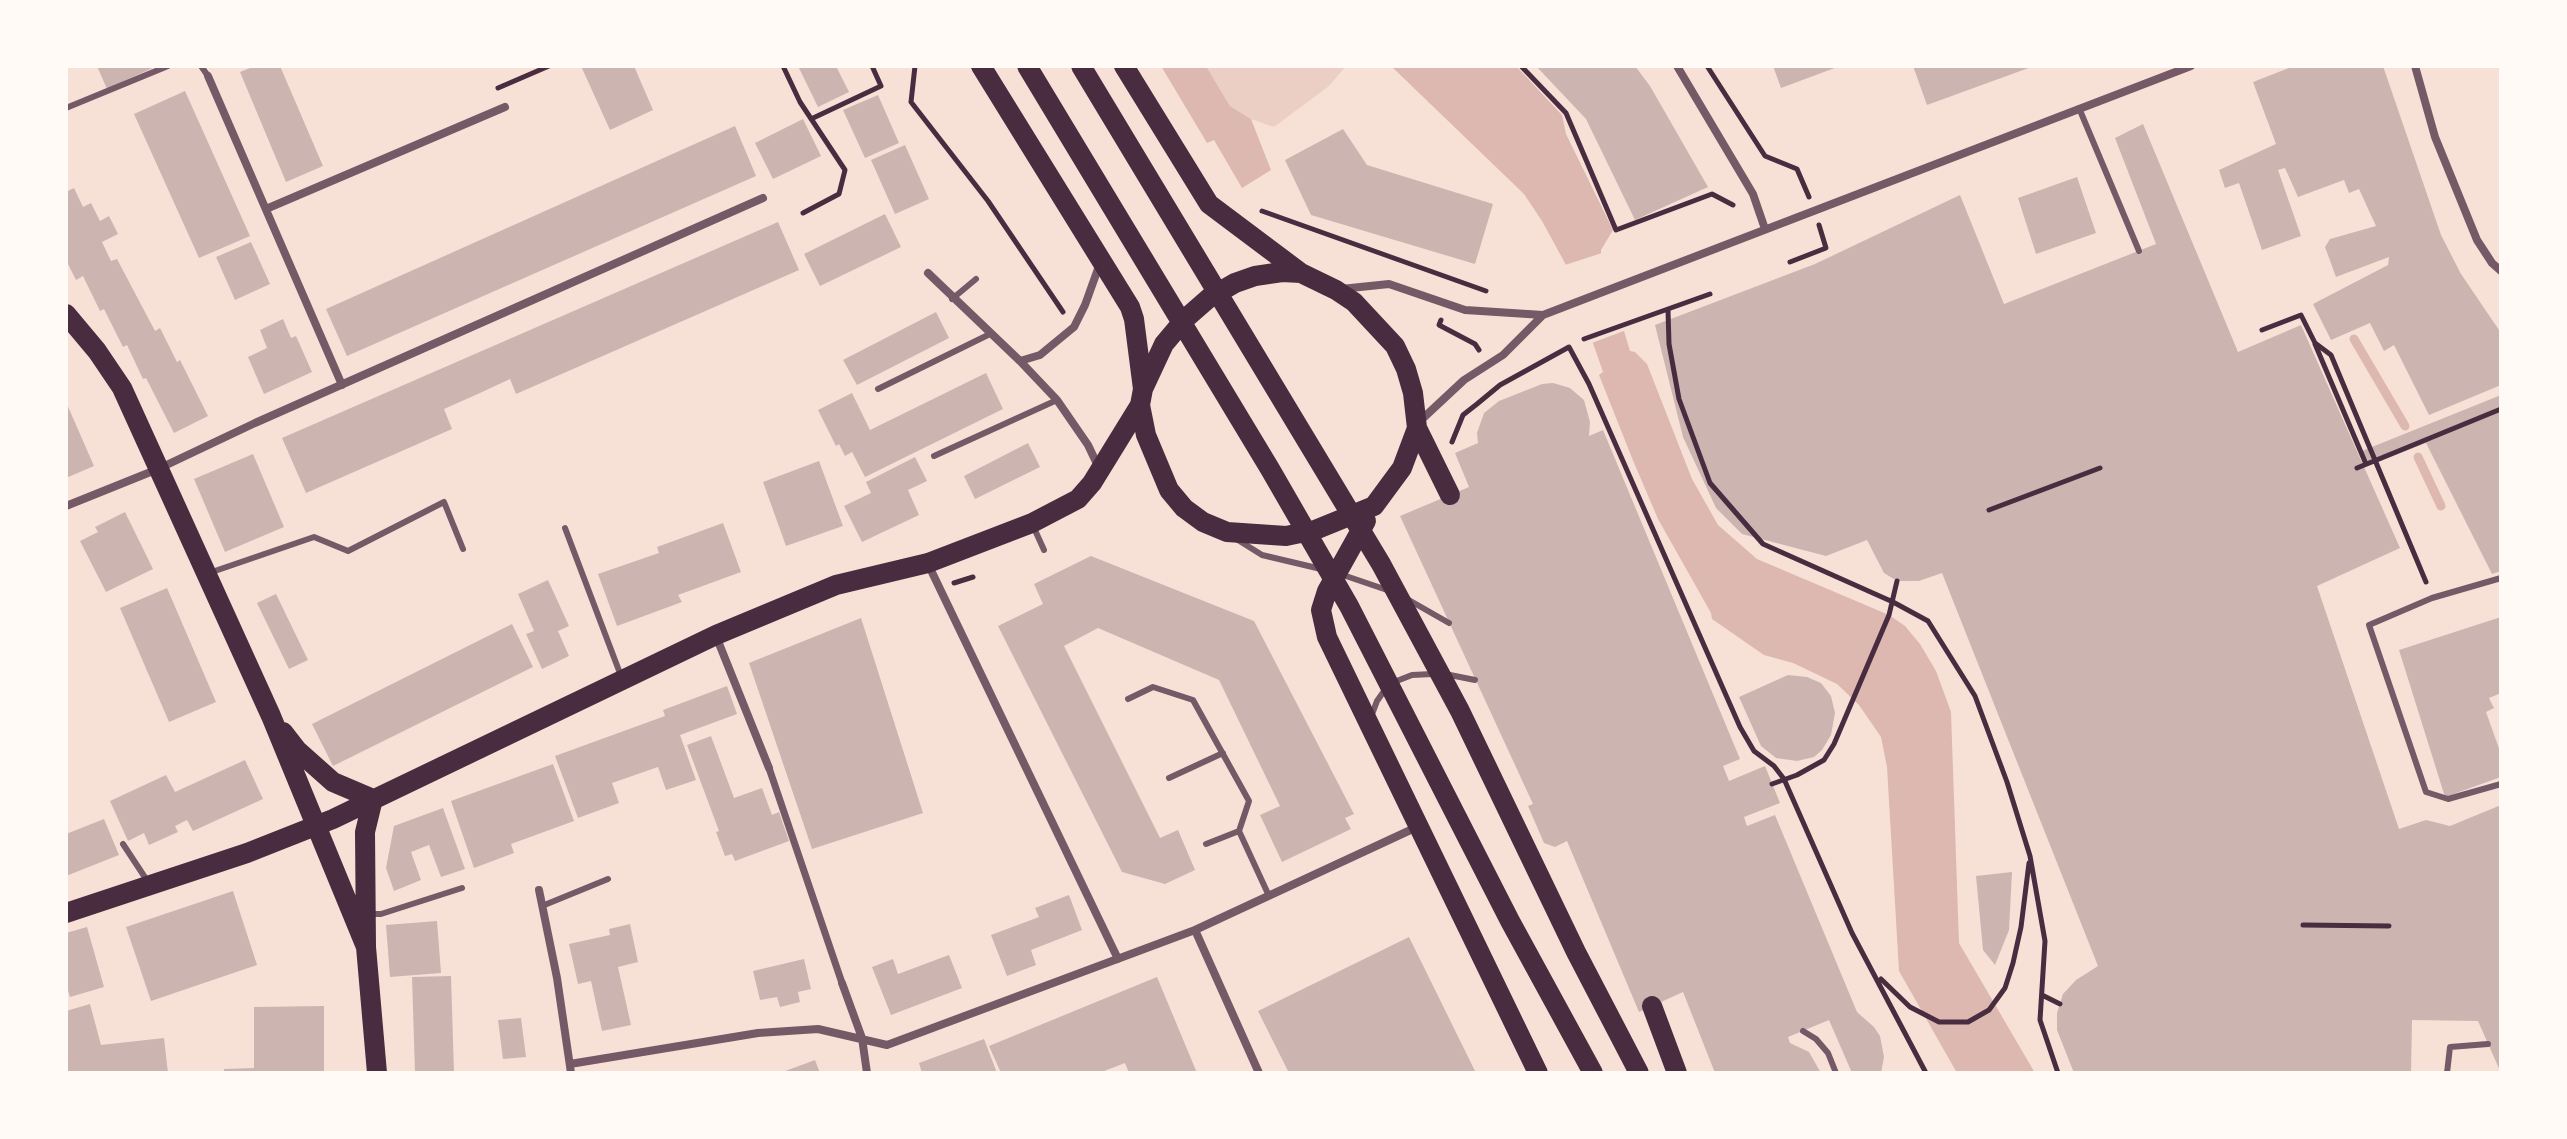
<!DOCTYPE html>
<style>
body{margin:0}
#map{position:relative;width:2567px;height:1139px;overflow:hidden;background:#f7e1d7;font-family:"Crimson Pro",serif}
canvas{display:block}
.frame{position:absolute;inset:0;border:68px solid #fffaf5;pointer-events:none}
</style>
<div id="map">
<canvas width="2567" height="1139"></canvas>
<div class="frame"></div>
</div>
<script>
const ctx = document.querySelector('canvas').getContext('2d');
ctx.lineJoin = 'round';
function paint(path, color) {
  ctx.fillStyle = color;
  ctx.fill(path, 'evenodd');
}
function toPath(rows) {
  const path = new Path2D();
  for (const r of rows) {
    path.moveTo(r[0], r[1]);
    for (let i = 2; i < r.length; i += 2) path.lineTo(r[i], r[i + 1]);
  }
  return path;
}
function strokePath(path, color, width, dash) {
  ctx.strokeStyle = color;
  ctx.lineWidth = width;
  ctx.lineCap = dash ? 'butt' : 'round';
  ctx.setLineDash(dash || []);
  ctx.stroke(path);
}
paint(toPath([
 [1206,66,1346,66,1329,86,1274,127,1251,119,1230,106]
]), '#ebcfc5');
paint(toPath([
 [1161,66,1206,66,1230,106,1251,119,1271,170,1242,188,1214,140,1207,143],
 [1391,66,1516,66,1562,115,1566,134,1613,230,1601,250,1601,254,1630,351,1635,352,1647,364,1692,479,1718,525,1757,559,1889,615,1905,626,1920,644,1936,671,1951,712,1959,943,2035,1073,1957,1073,1899,971,1887,767,1881,737,1859,705,1837,684,1793,663,1764,655,1712,619,1711,613,1658,519,1632,458,1599,375,1603,372,1566,265,1542,221,1524,194]
]), '#dcb8b0');
paint(toPath([
 [1605,252,1629,329,1589,344,1562,266]
]), '#f7e1d7');
strokePath(toPath([
 [2354,339,2405,426],
 [2418,457,2441,506]
]), '#dcb8b0', 9);
paint(toPath([
 [97,66,157,66,107,89],
 [255,66,280,66,323,166,286,182,240,72],
 [581,66,634,66,653,110,610,130],
 [798,66,836,66,849,92,818,107],
 [1536,66,1635,66,1650,86,1708,187,1635,220,1586,119],
 [1773,66,1840,66,1781,88],
 [1913,66,2034,66,1927,105],
 [2294,66,2383,66,2441,235,2461,274,2501,333,2501,385,2429,415,2394,345,2384,351,2370,323,2331,340,2313,304,2388,265,2389,257,2336,277,2325,247,2330,239,2376,226,2359,189,2349,193,2344,180,2298,197,2285,168,2278,170,2301,236,2262,250,2239,183,2225,188,2219,170,2276,144,2253,82],
 [185,91,250,236,199,258,134,114],
 [878,95,899,143,865,158,843,110],
 [803,119,821,156,773,179,755,143],
 [2143,124,2238,352,2301,325,2400,548,2317,586,2399,829,2426,820,2450,826,2501,805,2501,1073,2478,1021,2412,1020,2411,1073,2074,1073,2057,1030,2057,1013,2063,994,2076,980,2098,966,1942,573,1919,581,1897,581,1884,573,1867,540,1826,556,1742,534,1716,508,1683,437,1655,325,1815,264,1960,195,2004,304,2156,244,2115,138],
 [735,126,756,176,347,356,326,309],
 [1343,129,1367,165,1493,204,1475,264,1311,215,1285,160],
 [905,145,929,199,895,214,871,160],
 [2077,177,2096,233,2036,254,2018,198],
 [74,188,83,207,91,203,100,221,109,216,118,234,102,242,111,261,117,259,155,331,160,328,177,362,180,360,208,416,174,433,146,378,143,379,127,345,123,347,104,309,100,311,83,276,76,280,66,260,66,192],
 [885,214,901,247,820,286,804,254],
 [778,222,799,270,516,394,510,379,480,393,444,409,452,429,306,493,282,438],
 [251,242,270,284,235,300,216,257],
 [936,312,949,338,857,385,843,360],
 [283,319,291,338,296,336,312,372,264,394,248,357,267,348,260,330],
 [986,373,1003,409,865,477,852,452,845,456,839,444,836,446,818,410,852,393,870,430],
 [1553,383,1570,388,1584,400,1590,422,1589,436,1603,430,1740,759,1723,766,1729,781,1765,766,1780,803,1744,817,1747,826,1775,815,1857,1012,1874,1027,1880,1036,1884,1057,1881,1073,1852,1073,1829,1020,1788,1037,1790,1043,1809,1052,1821,1073,1715,1073,1683,992,1639,1012,1567,841,1555,847,1544,843,1528,806,1533,804,1400,516,1469,487,1455,453,1478,443,1477,433,1484,413,1499,401,1542,384],
 [2501,395,2501,571,2492,574,2426,443,2370,465,2362,451],
 [66,402,94,466,66,478],
 [1028,443,1040,467,975,499,964,476],
 [253,454,284,527,225,552,194,479],
 [915,457,927,481,908,490,919,515,862,542,844,506,871,493,866,482],
 [819,461,843,526,786,546,763,482],
 [125,512,153,569,106,592,80,541,98,532,95,527],
 [723,523,741,572,678,595,682,602,617,626,598,574,659,553,657,547],
 [1091,556,1254,621,1354,814,1345,818,1351,829,1282,862,1260,815,1280,806,1219,680,1098,628,1064,646,1160,838,1178,830,1195,870,1165,884,1122,872,998,626,1043,604,1034,584],
 [548,580,569,626,558,631,569,656,542,669,526,634,534,631,518,594],
 [167,588,216,702,169,722,120,608],
 [276,594,308,660,289,669,257,603],
 [2501,617,2501,693,2489,698,2494,708,2486,712,2501,754,2501,777,2445,797,2399,650],
 [861,618,923,813,812,849,749,663],
 [512,624,533,667,333,766,312,724],
 [1788,675,1807,677,1821,683,1831,696,1835,713,1831,735,1822,750,1814,757,1797,761,1776,758,1761,746,1739,697],
 [727,686,737,714,680,735,696,780,666,790,658,767,612,783,619,803,578,818,555,756,665,716,663,710],
 [711,736,734,798,762,788,772,815,779,812,789,841,735,861,732,854,725,856,716,832,719,831,687,745],
 [245,760,263,799,193,831,187,820,175,826,178,832,149,845,144,833,128,841,110,801,166,775,175,792],
 [553,764,574,821,511,844,514,853,474,868,451,801],
 [443,808,465,869,441,877,429,845,411,852,421,880,394,891,386,868,394,826],
 [104,819,119,855,66,876,66,834],
 [2012,872,2009,930,1995,965,1983,950,1976,876],
 [233,891,257,965,151,1001,126,927],
 [1069,895,1082,930,1031,950,1036,965,1007,976,991,935,1039,917,1035,908],
 [437,921,441,973,390,977,386,925],
 [630,924,638,962,618,967,631,1025,602,1031,591,981,578,984,569,944,610,935,609,929],
 [87,927,104,987,70,997,66,984,66,933],
 [1409,937,1476,1073,1289,1073,1258,1011],
 [949,955,962,988,891,1015,872,967,893,959,898,974],
 [804,959,811,989,798,992,800,1002,780,1007,777,997,760,1000,753,971],
 [451,976,454,1073,415,1073,412,977],
 [1157,977,1197,1073,1129,1073,1125,1063,1099,1073,1001,1073,989,1046],
 [90,1004,101,1045,164,1038,168,1073,66,1073,66,1011],
 [324,1006,324,1073,224,1073,224,1069,254,1068,254,1007],
 [521,1018,526,1057,503,1059,498,1020],
 [984,1039,997,1073,922,1073,919,1063],
 [815,1060,820,1073,780,1073]
]), '#ccb4b1');
strokePath(toPath([
 [783,66,800,102,845,170,839,194,803,213],
 [915,66,911,102,988,201,1063,312],
 [1521,66,1566,113,1616,230,1712,194,1733,205],
 [1707,66,1765,156,1797,169,1809,197],
 [498,88,549,66],
 [811,119,881,86,872,66],
 [1262,211,1486,291],
 [1790,262,1826,248,1819,225],
 [1668,310,1669,344,1679,399,1710,483,1763,544,1893,602,1928,621,1975,696,2007,782,2030,856,2045,941,2040,1020,2058,1073],
 [1441,320,1439,325,1475,344,1479,350],
 [2262,330,2301,315,2315,343,2331,355,2426,582],
 [1584,339,1710,294],
 [2315,344,2366,464],
 [1452,442,1463,415,1477,404,1500,385,1569,347,1589,384,1740,727,1754,751,1774,766,1784,779,1852,933,1926,1073],
 [2357,468,2501,409],
 [1989,510,2100,468],
 [954,583,973,577],
 [1772,784,1797,775,1824,760,1834,744,1889,615,1897,581],
 [2303,925,2389,926],
 [1881,979,1910,1007,1939,1022,1968,1022,1989,1010,2005,988,2013,963,2021,927,2029,863],
 [2042,995,2060,1004]
]), '#4a2c40', 5);
strokePath(toPath([
 [201,66,208,76],
 [66,108,168,66],
 [2079,108,2139,251],
 [952,299,976,279],
 [878,389,990,334],
 [934,456,1057,400],
 [565,528,621,676],
 [1034,528,1044,550],
 [1238,540,1262,555,1321,569],
 [209,573,314,537,348,551,444,502,463,549],
 [1340,574,1390,591],
 [2501,578,2432,598,2369,625,2426,792,2448,799,2501,784],
 [1407,599,1449,623],
 [1445,674,1475,680],
 [1128,699,1153,687,1193,700,1249,801,1239,831,1269,896],
 [1371,717,1377,701,1389,684,1412,675,1433,674],
 [1169,778,1223,753],
 [123,844,148,882],
 [1206,844,1239,831],
 [542,906,608,879],
 [370,914,381,914,462,888],
 [1803,1031,1816,1039,1828,1053,1836,1073],
 [2447,1073,2450,1047,2488,1044]
]), '#755966', 6);
strokePath(toPath([
 [769,768,842,983]
]), '#755966', 7);
strokePath(toPath([
 [1677,66,1753,194,1765,229],
 [2415,66,2435,137,2477,240,2492,263,2501,271],
 [208,76,342,385],
 [266,209,505,107],
 [928,273,1020,361,1057,400,1088,445,1098,466],
 [1341,289,1389,284,1465,310,1543,315,2191,66],
 [1020,361,1040,355,1074,327,1085,305,1099,266],
 [1420,421,1464,380,1503,355,1543,315],
 [66,506,158,469,255,423,763,198],
 [928,564,1118,959],
 [716,636,769,768],
 [539,890,557,978,571,1073],
 [1195,930,1259,1073],
 [842,983,862,1038,867,1073],
 [570,1064,758,1033,818,1029,887,1045,1195,930,1417,827]
]), '#755966', 8);
strokePath(toPath([
 [981,66,1130,307,1134,319,1143,389],
 [1027,66,1270,469,1349,606,1510,921,1593,1073],
 [1081,66,1381,564,1460,711,1576,952,1639,1073],
 [1124,66,1209,204,1301,273,1336,290,1354,302,1395,346,1406,369,1413,393,1417,428,1402,468,1374,506,1315,530,1286,536,1227,532,1203,522,1184,508,1169,490,1146,435,1140,405,1143,389,1164,344,1185,319,1209,298,1235,283,1255,276,1282,272,1301,273],
 [66,314,97,351,122,388,271,716,366,947],
 [1417,428,1450,495],
 [1366,521,1327,591,1321,610,1327,637,1538,1073],
 [283,732,297,750,333,782,373,799],
 [373,799,365,832,366,947,377,1073],
 [66,913,247,853,333,819,716,635,836,585,928,563,1032,523,1078,499,1092,483,1140,405],
 [1652,1006,1677,1073]
]), '#4a2c40', 20);
</script>
